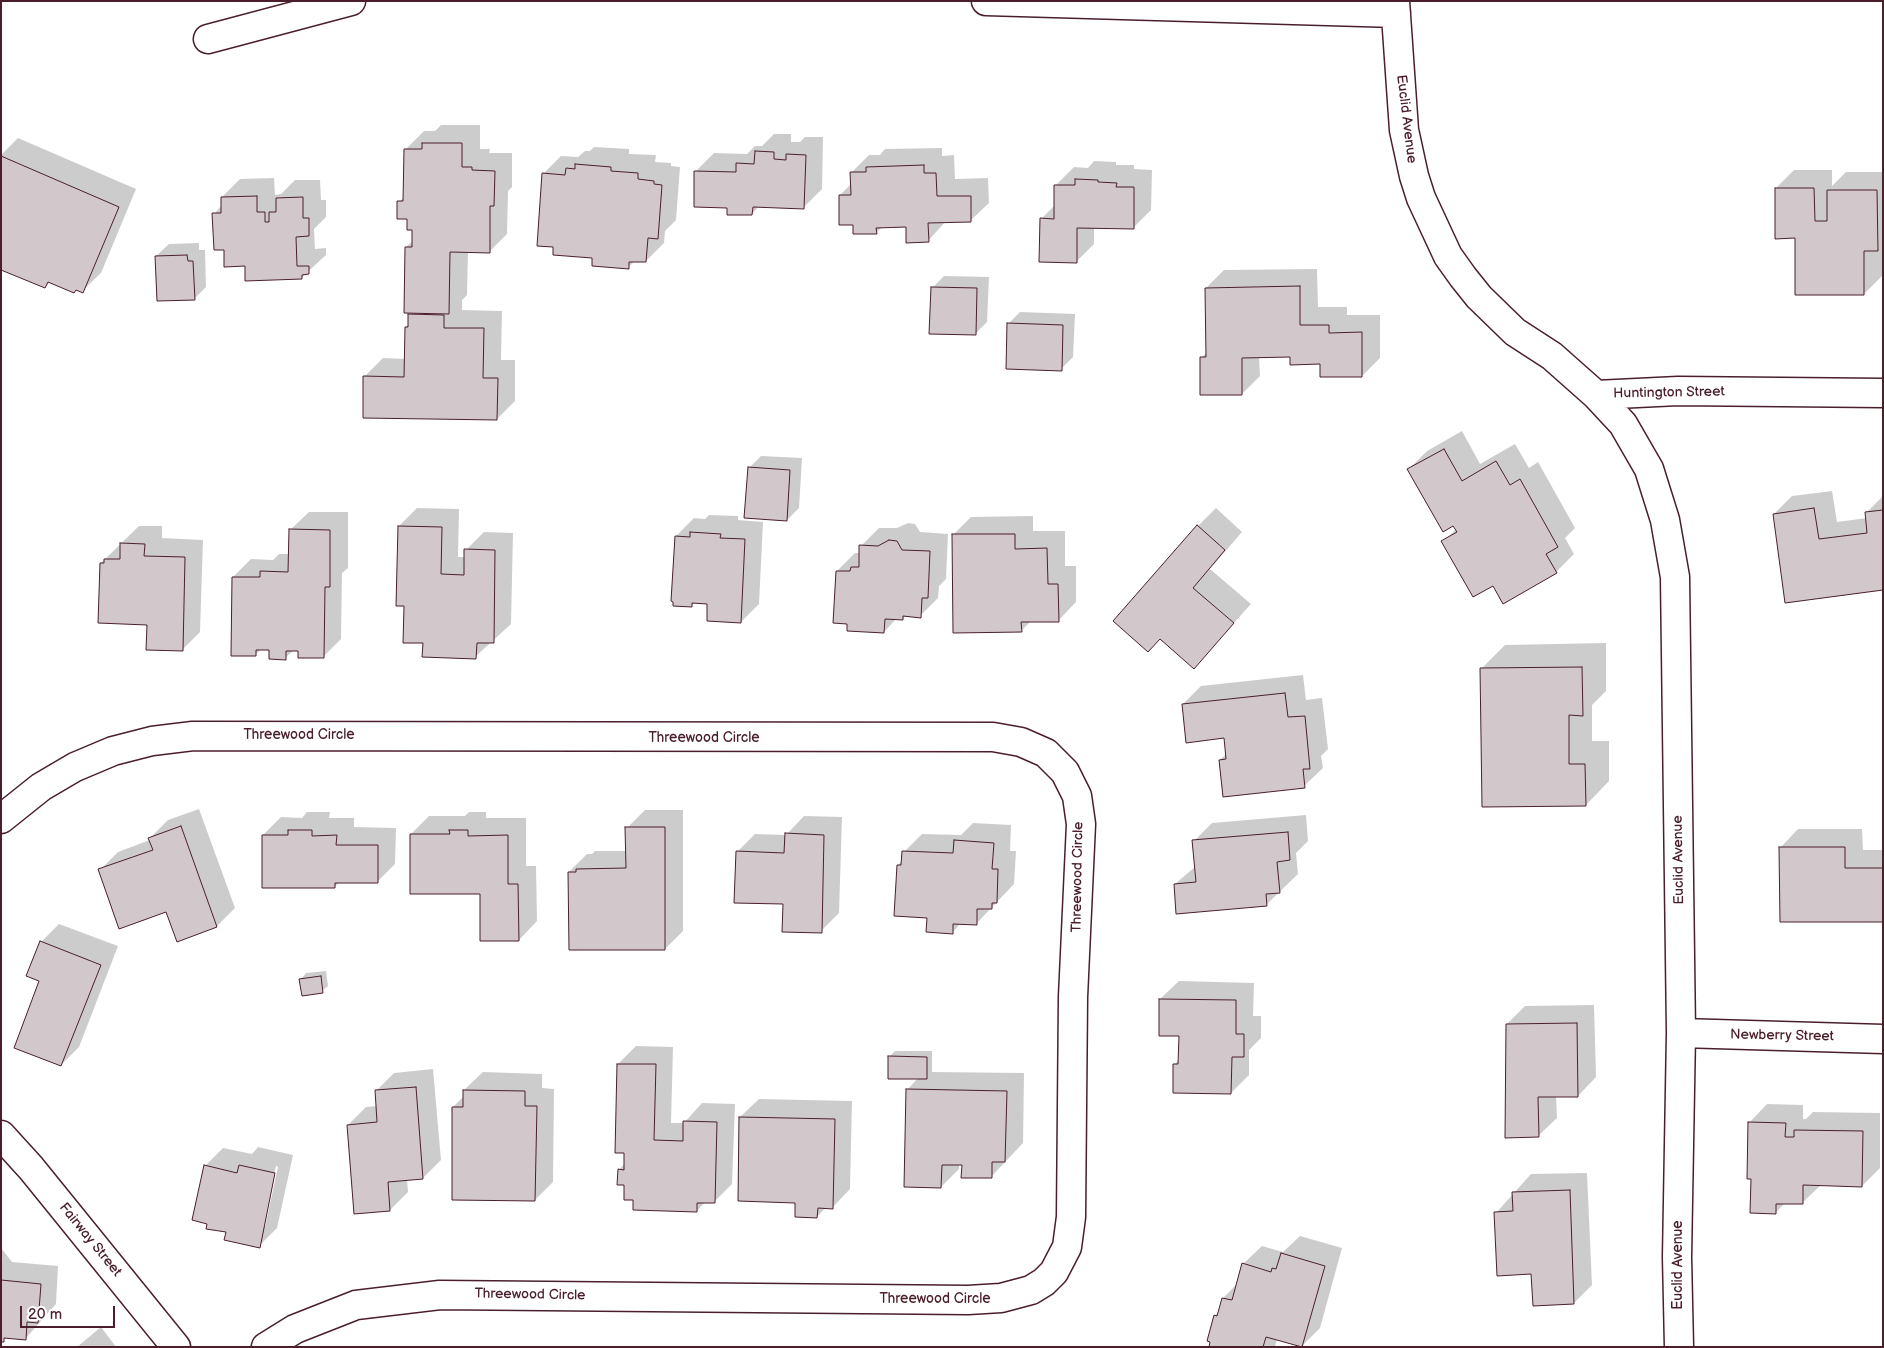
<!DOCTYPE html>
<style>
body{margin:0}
#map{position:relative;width:1884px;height:1348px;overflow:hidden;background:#fff;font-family:"Balsamiq Sans",sans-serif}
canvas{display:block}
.frame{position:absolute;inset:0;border:2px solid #4a1f2b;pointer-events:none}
.scale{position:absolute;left:20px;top:1306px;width:95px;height:22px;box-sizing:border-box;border:2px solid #4a1f2b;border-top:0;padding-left:6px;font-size:15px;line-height:18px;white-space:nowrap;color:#4a1f2b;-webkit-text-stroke:4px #fff;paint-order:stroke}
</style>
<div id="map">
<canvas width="1884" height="1348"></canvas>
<div class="frame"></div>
<div class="scale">20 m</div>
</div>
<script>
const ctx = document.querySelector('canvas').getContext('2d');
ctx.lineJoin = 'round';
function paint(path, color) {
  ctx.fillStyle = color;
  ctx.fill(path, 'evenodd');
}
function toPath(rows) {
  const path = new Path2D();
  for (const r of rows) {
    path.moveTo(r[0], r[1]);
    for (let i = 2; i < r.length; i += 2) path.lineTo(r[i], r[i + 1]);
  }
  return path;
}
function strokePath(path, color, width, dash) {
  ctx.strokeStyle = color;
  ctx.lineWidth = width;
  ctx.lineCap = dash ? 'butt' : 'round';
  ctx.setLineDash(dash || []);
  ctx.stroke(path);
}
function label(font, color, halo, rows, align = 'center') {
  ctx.font = font + ' "Balsamiq Sans",sans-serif';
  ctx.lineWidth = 4;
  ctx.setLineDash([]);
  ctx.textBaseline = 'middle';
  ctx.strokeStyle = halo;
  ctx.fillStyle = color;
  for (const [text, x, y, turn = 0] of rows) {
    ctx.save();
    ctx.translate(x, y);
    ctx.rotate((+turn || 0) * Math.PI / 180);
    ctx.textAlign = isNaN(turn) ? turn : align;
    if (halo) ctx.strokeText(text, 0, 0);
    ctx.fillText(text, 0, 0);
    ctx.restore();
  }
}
paint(toPath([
 [441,125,480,125,480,149,490,149,489,153,512,153,512,187,508,191,507,234,489,252,468,251,467,295,462,300,462,310,502,311,501,360,515,360,515,401,497,419,365,376,383,358,406,359,406,327,409,324,410,315,412,312,406,247,414,240,414,229,399,202,405,196,406,149,424,131,435,131],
 [774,134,791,134,791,142,800,142,805,137,823,137,822,189,804,207,759,206,752,214,729,206,696,171,714,153,747,154,755,146,762,146],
 [18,138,136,189,101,273,82,291,51,281,45,287,1,246,1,155],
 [594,147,629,149,629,154,656,155,655,162,671,163,671,166,680,167,676,220,665,231,664,243,646,261,635,261,628,267,594,257,543,174,561,156,578,157,585,151,590,151],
 [942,148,942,156,954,155,955,179,988,178,989,203,970,221,946,221,928,241,907,226,883,226,876,233,854,224,840,195,851,184,851,173,869,155,880,155,885,149],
 [1094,161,1116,162,1116,165,1134,165,1134,169,1152,170,1151,210,1133,228,1094,227,1094,244,1076,262,1041,219,1055,205,1056,185,1074,167,1088,168],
 [1794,170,1832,170,1832,186,1846,172,1883,172,1882,276,1864,294,1796,237,1776,188],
 [274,178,275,195,281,194,295,180,320,180,321,200,326,200,326,217,314,229,315,249,326,248,326,255,301,278,247,265,225,248,214,214,222,205,222,197,240,179],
 [199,243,199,250,205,250,206,287,194,299,156,256,169,244],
 [1317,269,1318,307,1347,307,1347,315,1380,315,1380,358,1362,376,1291,356,1259,357,1260,376,1242,394,1201,358,1207,352,1206,288,1224,270],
 [944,276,989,277,987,322,975,334,932,288],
 [1020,312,1075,314,1073,357,1061,369,1008,324],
 [1462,431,1480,464,1515,444,1529,468,1538,462,1575,528,1565,538,1574,554,1556,572,1493,584,1443,542,1456,529,1409,469,1427,451],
 [761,456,802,458,799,508,787,520,749,468],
 [1832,491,1837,522,1867,518,1866,513,1883,496,1883,589,1774,514,1792,496],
 [417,508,459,509,458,557,466,557,466,550,484,532,513,533,511,624,475,657,424,642,406,605,399,526],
 [1216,508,1242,532,1210,569,1251,604,1194,667,1160,638,1198,526],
 [309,512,348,512,348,568,342,573,341,639,323,657,294,650,285,658,270,648,262,648,255,655,233,577,251,559,273,560,279,554,290,554,290,530],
 [709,515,738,516,738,520,763,522,759,604,741,622,708,602,696,602,691,606,676,536,694,518,705,519],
 [1033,516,1033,531,1065,531,1065,566,1076,566,1076,602,1058,621,1031,621,1021,631,953,535,971,517],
 [908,523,915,524,920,532,948,534,946,579,939,586,938,598,920,616,906,615,903,619,897,618,884,632,848,623,837,571,855,553,860,553,861,546,879,528,897,528],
 [139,526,162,526,162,538,203,540,200,632,182,650,149,624,101,563],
 [1606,643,1606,691,1592,705,1592,741,1609,741,1609,781,1586,805,1481,669,1505,645],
 [1303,675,1306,700,1322,698,1328,749,1321,756,1323,768,1304,786,1220,760,1227,753,1225,737,1183,704,1201,686],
 [199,809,235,908,217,926,167,910,100,870,118,852,150,840,150,838,168,820],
 [645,810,683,810,683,931,665,949,569,872,587,854,592,854,595,851,627,851,627,828],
 [307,812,330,812,329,818,354,818,354,827,396,828,395,864,377,882,340,882,334,887,263,835,281,817,302,818],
 [469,812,486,812,486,818,526,818,526,866,536,866,537,921,519,940,482,892,411,834,429,816,465,816],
 [1306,815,1308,841,1296,853,1298,874,1266,905,1175,884,1196,866,1194,841,1212,823],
 [804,816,842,817,839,913,821,931,784,903,737,852,755,834,786,835],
 [973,823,1011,825,1010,851,1016,851,1014,884,976,924,961,923,952,933,928,916,898,865,903,860,904,852,922,834,961,835],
 [1798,829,1862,829,1863,850,1883,850,1883,921,1780,848],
 [59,924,118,946,79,1047,61,1065,41,981,41,942],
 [326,971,328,986,322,991,301,979,306,973],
 [1179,981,1254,983,1253,1016,1261,1016,1261,1038,1249,1050,1249,1075,1231,1093,1174,1065,1180,1059,1180,1035,1160,999],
 [1594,1005,1596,1077,1578,1096,1556,1096,1557,1118,1538,1136,1507,1024,1525,1006],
 [636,1046,673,1047,671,1123,684,1123,702,1103,735,1104,732,1184,714,1202,705,1202,697,1211,634,1199,619,1170,625,1163,618,1064],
 [895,1051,932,1051,932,1072,1024,1073,1023,1143,991,1177,959,1164,959,1169,941,1187,907,1090,918,1078,889,1057],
 [433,1069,441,1160,423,1178,407,1179,408,1192,390,1210,348,1125,366,1107,377,1106,376,1091,394,1073],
 [483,1072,542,1074,542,1088,554,1089,553,1182,535,1200,453,1107,464,1096,464,1090],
 [759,1099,852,1101,850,1189,832,1208,826,1207,817,1217,740,1117],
 [1767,1104,1803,1105,1803,1119,1806,1119,1813,1112,1880,1113,1880,1168,1862,1186,1821,1185,1802,1203,1785,1203,1775,1213,1752,1178,1749,1123],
 [258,1147,293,1155,277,1228,259,1246,227,1231,205,1166,223,1148,252,1154],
 [276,1166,278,1167,265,1227,263,1227],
 [1587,1173,1592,1285,1574,1303,1532,1273,1496,1213,1531,1174],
 [1300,1236,1342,1248,1320,1328,1302,1346,1277,1339,1275,1347,1210,1347,1215,1316,1219,1312,1223,1298,1238,1283,1243,1264,1262,1246,1283,1252],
 [1,1248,12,1262,58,1266,56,1304,26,1338,8,1337,1,1341],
 [101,1327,116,1347,77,1347]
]), '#0003');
const building = toPath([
 [422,143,462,143,462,167,472,167,472,170,495,171,494,206,490,206,490,253,450,252,449,314,404,313,405,247,412,247,412,230,407,230,407,219,397,219,397,201,403,201,404,149,422,149,422,143],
 [755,151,774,152,774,159,786,160,786,154,806,155,804,209,753,207,752,215,727,215,727,208,694,207,694,171,736,172,736,163,754,164,755,151],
 [1,156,119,207,83,293,76,290,74,293,48,282,45,288,1,270,1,156],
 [575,164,611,167,611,171,638,173,638,179,654,181,654,184,662,185,658,239,648,238,646,262,629,262,629,269,592,266,592,258,553,255,553,247,537,246,542,173,565,175,566,168,575,169,575,164],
 [924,165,924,173,936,173,937,196,971,196,971,222,928,223,929,242,906,243,906,227,876,228,877,234,853,234,853,225,839,225,839,195,851,195,850,172,866,172,866,167,924,165],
 [1075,179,1098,180,1098,182,1117,183,1116,187,1134,187,1134,229,1077,228,1077,263,1039,262,1040,218,1054,219,1054,185,1075,185,1075,179],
 [1775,188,1814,188,1815,221,1827,221,1827,190,1877,190,1878,251,1864,251,1864,295,1795,295,1795,238,1775,239,1775,188],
 [257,196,257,212,265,212,265,222,269,222,269,212,276,212,276,198,303,197,303,218,309,218,309,236,296,237,297,266,309,266,309,274,302,275,302,279,245,281,245,266,224,267,224,250,214,250,212,213,221,213,221,197,257,196],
 [187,255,188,261,193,261,195,300,157,301,155,256,187,255],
 [1300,286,1300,325,1329,325,1329,333,1362,332,1362,377,1320,377,1320,364,1290,365,1290,357,1242,358,1242,395,1200,395,1200,357,1206,357,1205,288,1300,286],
 [931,287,977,288,976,335,929,334,931,287],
 [408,314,444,315,444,328,484,328,483,378,498,378,497,420,363,418,363,376,404,377,405,327,408,327,408,314],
 [1007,323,1063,325,1062,371,1006,369,1007,323],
 [1444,449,1462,481,1496,461,1510,485,1520,479,1558,547,1546,554,1557,573,1503,604,1493,586,1473,597,1441,541,1457,532,1453,526,1443,532,1407,469,1444,449],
 [748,467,790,470,787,521,744,518,748,467],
 [1814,508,1819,539,1867,533,1865,512,1883,510,1883,590,1785,603,1773,514,1814,508],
 [1197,525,1225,550,1193,588,1234,623,1194,669,1160,639,1148,652,1113,621,1197,525],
 [398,526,442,527,441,574,464,575,464,549,495,550,494,643,477,643,476,659,422,657,423,643,403,643,404,606,396,606,398,526],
 [289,529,330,530,330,587,325,587,324,658,298,658,298,651,286,651,286,660,269,659,269,650,256,650,256,656,231,656,232,577,260,577,260,571,288,572,289,529],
 [690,532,721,534,720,538,745,539,741,623,707,621,707,604,692,603,692,607,673,606,673,602,671,601,675,536,690,537,690,532],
 [952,534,1015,534,1015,549,1047,548,1048,584,1058,584,1059,622,1021,622,1022,632,953,633,952,534],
 [889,540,897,541,902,550,930,551,928,598,922,598,921,618,903,616,903,620,885,619,884,633,847,631,847,624,833,623,836,571,850,571,851,567,859,567,859,545,878,546,889,540],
 [120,543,145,544,144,556,185,557,183,651,146,650,147,625,98,623,100,563,104,563,104,559,120,559,120,543],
 [1582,667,1583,716,1569,715,1569,764,1585,764,1586,806,1482,807,1480,668,1582,667],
 [1285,693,1288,717,1305,716,1310,769,1303,769,1305,788,1223,797,1219,760,1226,759,1224,738,1186,743,1182,704,1285,693],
 [181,826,217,927,177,942,166,912,119,929,98,869,153,850,148,838,181,826],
 [625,827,665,827,665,950,569,950,568,872,576,872,576,869,626,868,625,827],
 [288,830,312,830,312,836,337,835,336,845,378,845,378,883,335,883,335,888,262,888,262,835,288,835,288,830],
 [449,830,468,830,468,836,508,835,508,884,518,884,519,941,480,941,480,894,410,894,410,834,450,834,449,830],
 [1288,832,1290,860,1277,862,1280,893,1266,894,1267,906,1176,914,1174,884,1196,882,1192,840,1288,832],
 [785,833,824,835,822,933,782,932,783,904,734,903,736,851,784,853,785,833],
 [954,840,994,843,992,869,998,869,997,903,992,903,992,909,977,909,977,925,953,924,953,934,926,932,927,918,894,916,897,865,901,865,902,851,953,853,954,840],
 [1779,847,1845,847,1845,868,1883,868,1883,922,1780,922,1779,847],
 [40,941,101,965,61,1066,14,1048,39,981,26,976,40,941],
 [321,976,323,993,302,996,299,979,321,976],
 [1159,999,1236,1000,1236,1034,1244,1034,1244,1057,1232,1057,1231,1094,1173,1093,1173,1064,1178,1064,1179,1036,1159,1036,1159,999],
 [1577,1023,1578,1097,1538,1097,1539,1137,1505,1138,1506,1024,1577,1023],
 [888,1056,927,1057,927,1079,888,1079,888,1056],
 [617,1064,656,1064,654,1140,683,1141,683,1121,717,1122,715,1203,697,1203,697,1212,633,1210,633,1200,624,1200,624,1185,617,1185,618,1169,624,1170,624,1153,615,1153,617,1064],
 [416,1087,423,1179,388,1182,390,1211,354,1214,347,1125,377,1122,375,1090,416,1087],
 [906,1089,1007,1091,1005,1162,992,1162,992,1178,961,1178,962,1165,942,1165,941,1188,904,1187,906,1089],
 [463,1090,525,1091,525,1106,537,1106,535,1201,452,1200,452,1107,463,1107,463,1090],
 [739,1117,835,1119,833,1209,818,1208,817,1218,795,1217,795,1203,738,1201,739,1117],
 [1748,1122,1786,1123,1785,1137,1794,1137,1794,1130,1863,1131,1862,1187,1803,1185,1803,1204,1776,1204,1776,1214,1750,1213,1751,1179,1747,1179,1748,1122],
 [204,1165,237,1173,239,1165,275,1173,260,1248,224,1240,226,1232,206,1229,207,1224,192,1220,204,1165],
 [1570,1190,1574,1304,1533,1306,1531,1274,1497,1276,1494,1212,1513,1211,1512,1192,1570,1190],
 [1281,1253,1325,1266,1302,1347,1266,1337,1263,1347,1209,1347,1210,1342,1207,1341,1214,1315,1217,1316,1222,1298,1232,1300,1242,1263,1271,1272,1272,1268,1276,1269,1281,1253],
 [1,1280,41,1284,38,1323,27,1322,26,1340,4,1338,4,1342,1,1342,1,1280]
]);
paint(building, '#d2c7cb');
strokePath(building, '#4a1f2b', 1);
const minor = toPath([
 [986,1,1396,13],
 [1395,1,1404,130,1414,176,1421,198,1448,256,1463,277,1479,297,1515,332,1552,356,1596,395,1678,391,1883,393],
 [208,39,351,1],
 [1596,395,1623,424,1649,469,1665,520,1675,577,1681,1033,1677,1257,1679,1347],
 [1,819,41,787,75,767,113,751,152,741,193,736,993,737,1021,742,1046,753,1065,772,1077,796,1081,824,1073,997,1071,1217,1067,1247,1054,1272,1044,1282,1031,1290,1001,1298,968,1300,440,1295,356,1305,295,1329,266,1347],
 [1681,1033,1883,1039],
 [1,1135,31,1168,176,1347]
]);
strokePath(minor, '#4a1f2b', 31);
strokePath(minor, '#fff', 28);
label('14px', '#4a1f2b', '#fff', [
 ["Euclid Avenue",1406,119,83],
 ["Huntington Street",1669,393,-1],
 ["Threewood Circle",299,735],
 ["Threewood Circle",704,738],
 ["Euclid Avenue",1679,860,-91],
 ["Threewood Circle",1078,877,-89],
 ["Newberry Street",1782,1036,1],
 ["Fairway Street",90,1240,51],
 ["Euclid Avenue",1678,1265,-90],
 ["Threewood Circle",530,1295,1],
 ["Threewood Circle",935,1299]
]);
</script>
